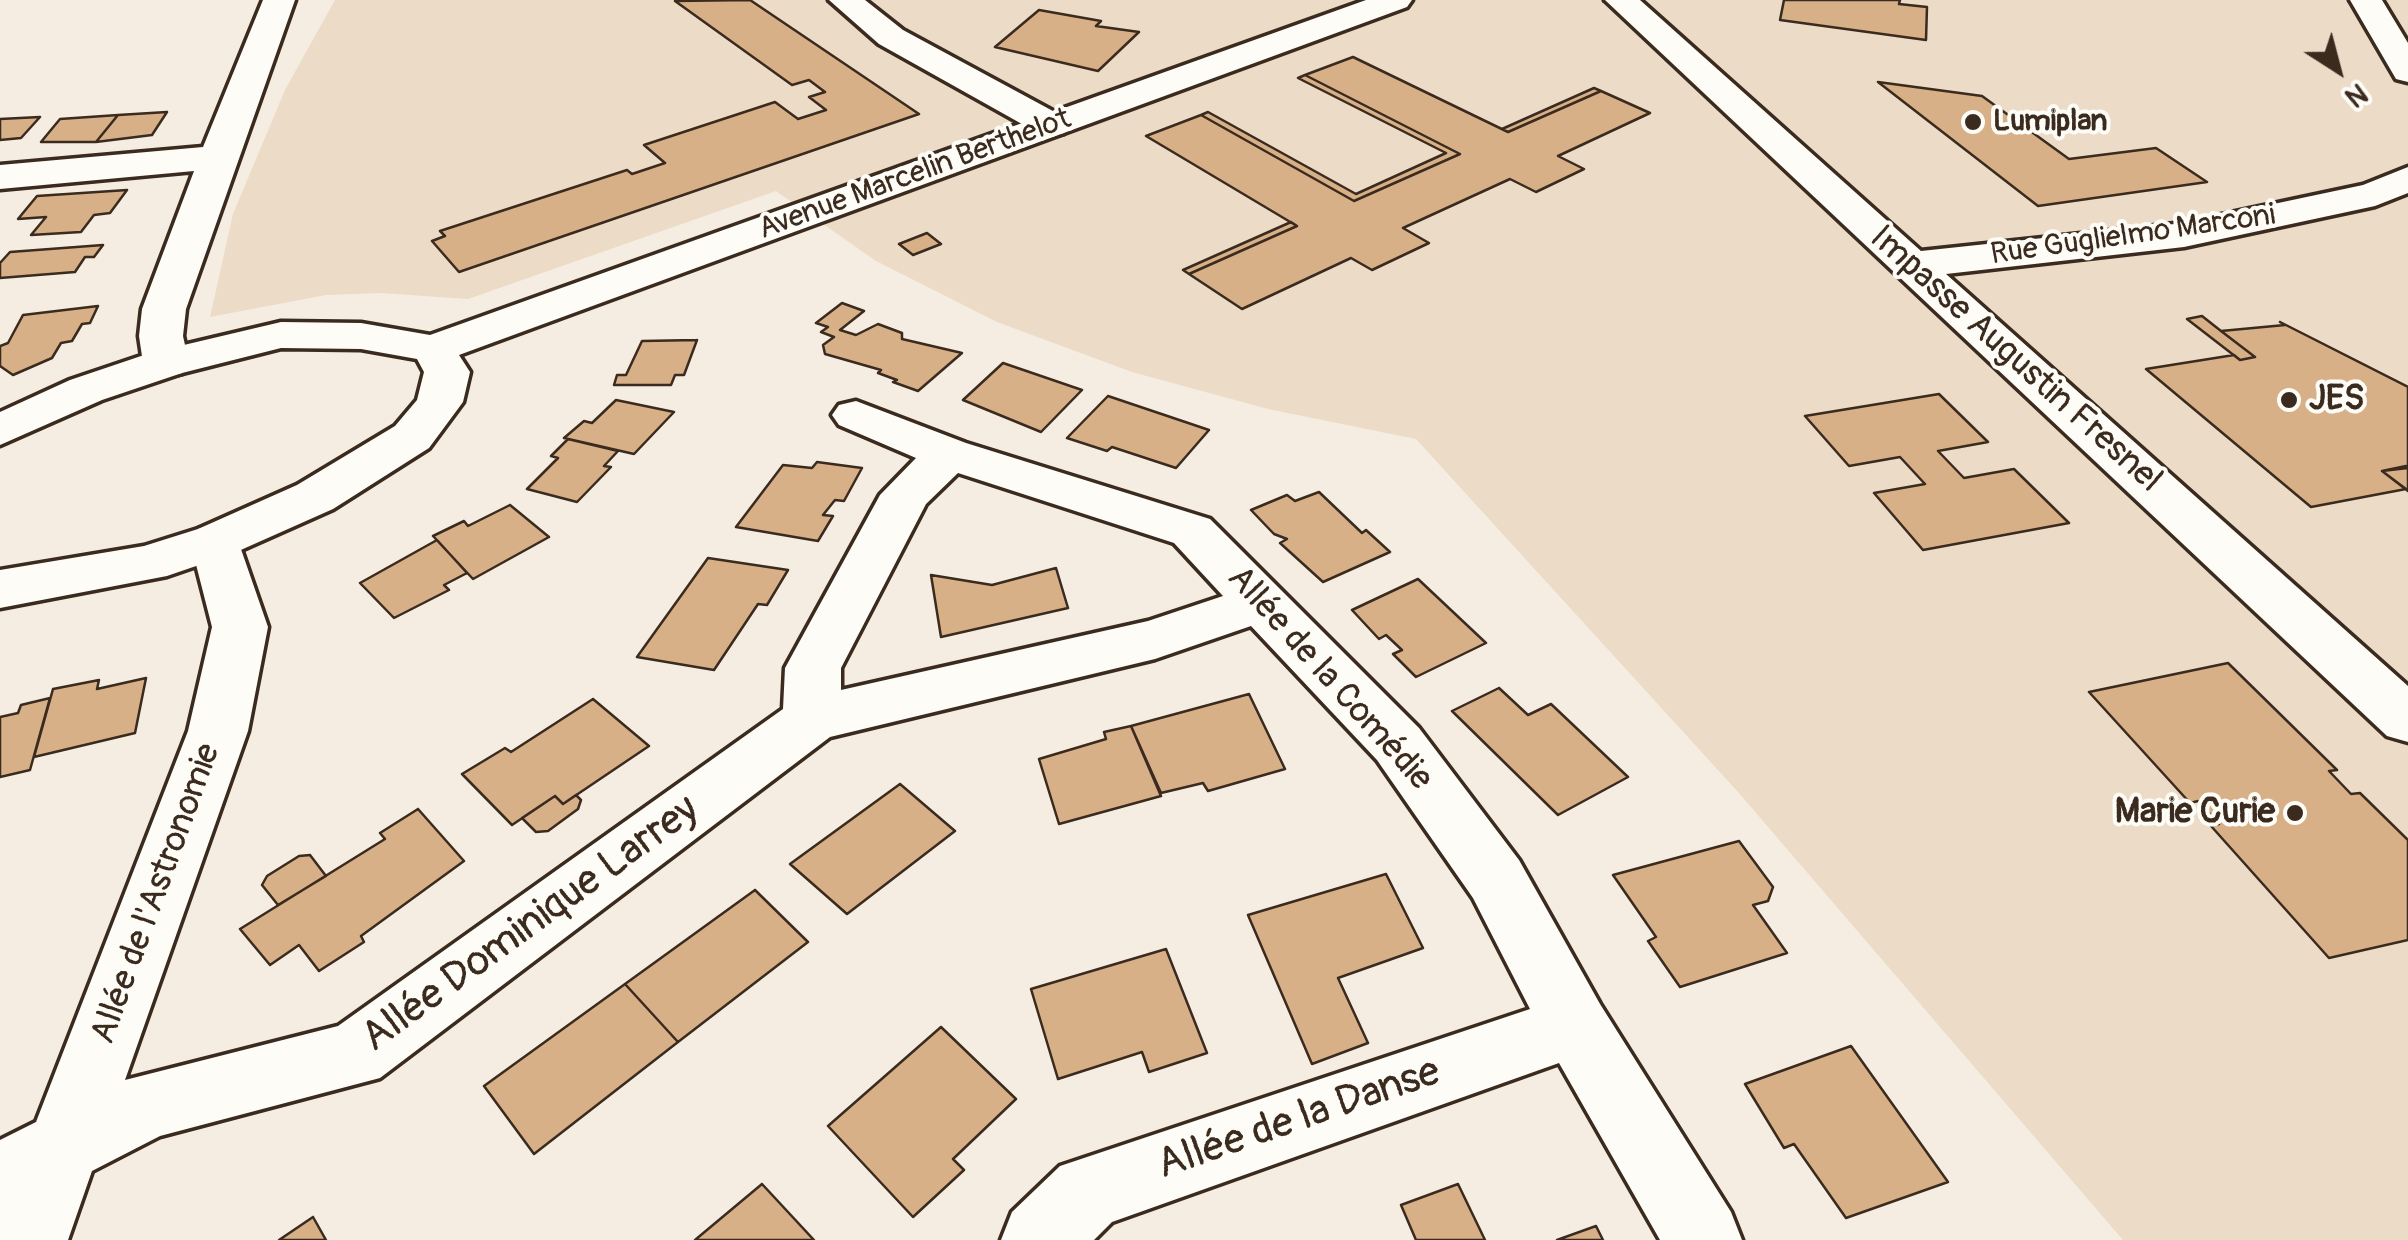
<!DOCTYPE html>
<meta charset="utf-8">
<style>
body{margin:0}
#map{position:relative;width:2408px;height:1240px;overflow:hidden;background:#f5ede1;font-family:Pangolin,sans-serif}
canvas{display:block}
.north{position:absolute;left:2288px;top:20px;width:100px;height:100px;-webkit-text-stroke:8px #fdfcf7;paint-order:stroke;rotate:144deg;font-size:28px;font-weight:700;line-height:40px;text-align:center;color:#3b2a1e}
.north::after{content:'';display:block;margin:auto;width:35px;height:45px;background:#3b2a1e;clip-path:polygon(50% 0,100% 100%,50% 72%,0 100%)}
</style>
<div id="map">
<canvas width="2408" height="1240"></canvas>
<div class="north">N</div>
</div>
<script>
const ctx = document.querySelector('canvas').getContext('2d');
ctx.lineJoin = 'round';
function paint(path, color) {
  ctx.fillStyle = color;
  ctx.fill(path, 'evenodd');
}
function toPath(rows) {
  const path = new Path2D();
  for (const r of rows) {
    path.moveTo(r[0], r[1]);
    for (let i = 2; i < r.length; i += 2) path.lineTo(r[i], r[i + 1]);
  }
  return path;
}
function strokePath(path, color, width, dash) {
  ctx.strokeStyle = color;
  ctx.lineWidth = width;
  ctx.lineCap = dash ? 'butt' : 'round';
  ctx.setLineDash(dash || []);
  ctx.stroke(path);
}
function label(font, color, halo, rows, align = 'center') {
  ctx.font = font + ' Pangolin,sans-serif';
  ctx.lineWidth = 8;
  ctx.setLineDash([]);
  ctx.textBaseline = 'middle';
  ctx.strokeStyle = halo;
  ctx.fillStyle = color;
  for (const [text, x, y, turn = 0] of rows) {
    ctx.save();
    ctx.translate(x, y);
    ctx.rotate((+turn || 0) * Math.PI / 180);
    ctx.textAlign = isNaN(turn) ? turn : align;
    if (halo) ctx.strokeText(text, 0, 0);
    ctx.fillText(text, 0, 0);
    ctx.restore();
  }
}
paint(toPath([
 [335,0,2408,0,2408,1240,2123,1240,1738,792,1416,439,1268,409,1132,372,997,322,876,261,776,191,468,299,380,293,326,295,210,317,233,214,285,90]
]), '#ecdbc6');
const building = toPath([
 [750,0,919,114,459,272,432,241,445,236,440,231,627,170,632,174,665,163,644,145,775,102,798,119,826,110,809,97,825,92,809,80,792,85,675,1,750,0],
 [1784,0,1900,0,1899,4,1927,7,1926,40,1780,20,1784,0],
 [1039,10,1101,21,1096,26,1139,32,1098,71,995,47,1039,10],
 [1353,57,1508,132,1601,91,1650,113,1558,156,1584,169,1536,192,1510,179,1403,228,1429,243,1372,270,1351,258,1242,309,1189,274,1297,226,1146,136,1201,115,1354,201,1460,154,1305,75,1353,57],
 [1305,75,1460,154,1354,201,1201,115,1208,112,1356,194,1446,153,1298,78,1305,75],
 [1878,82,1982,96,2069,159,2156,148,2207,182,2038,206,1878,82],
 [1594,88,1601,91,1508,132,1502,129,1594,88],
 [167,112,152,135,96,142,118,115,167,112],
 [118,115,96,142,41,142,60,119,118,115],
 [40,117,21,138,0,140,0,119,40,117],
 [127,190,110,213,94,215,81,232,31,235,46,217,18,219,37,196,127,190],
 [1291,222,1297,226,1189,274,1183,270,1291,222],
 [927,233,941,244,913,255,899,244,927,233],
 [103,245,94,257,85,257,75,272,0,278,0,263,10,252,103,245],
 [842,303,864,311,840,330,856,335,878,324,902,333,902,339,962,353,918,391,893,382,897,380,878,373,881,370,825,354,823,345,834,337,821,332,828,327,816,323,842,303],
 [98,306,90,323,82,324,72,341,61,343,52,358,13,375,0,366,0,346,8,343,23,315,98,306],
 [2202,316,2221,331,2255,357,2240,360,2187,319,2202,316],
 [2280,322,2408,387,2408,468,2382,471,2406,489,2311,507,2146,369,2234,355,2240,360,2255,357,2221,331,2285,325,2280,322],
 [697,340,684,375,675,375,671,385,614,385,617,375,626,375,642,341,697,340],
 [1003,363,1082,390,1041,432,963,400,1003,363],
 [1939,394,1988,442,1938,451,1964,478,2014,469,2069,523,1923,550,1874,493,1925,484,1900,457,1849,466,1805,416,1939,394],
 [1108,396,1209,430,1176,468,1112,447,1107,451,1067,438,1108,396],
 [616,400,674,412,634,454,564,438,584,421,592,423,616,400],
 [568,439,618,451,604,466,611,467,577,502,527,489,558,458,551,456,568,439],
 [817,462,862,468,844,501,835,500,823,515,833,516,818,541,736,527,783,465,812,468,817,462],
 [2406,466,2408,468,2408,491,2382,471,2406,466],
 [1319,492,1362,533,1366,530,1390,552,1323,582,1280,543,1287,539,1274,534,1251,510,1287,495,1295,501,1319,492],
 [510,505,549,537,473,579,433,536,464,521,468,526,510,505],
 [437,540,467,573,444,585,449,590,394,618,360,583,437,540],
 [708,558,788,570,767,605,758,604,714,670,637,657,708,558],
 [1056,568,1068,608,941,637,931,575,992,585,1056,568],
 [1418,579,1486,643,1416,677,1393,654,1402,650,1386,635,1379,639,1352,610,1418,579],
 [2228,663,2337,770,2329,771,2351,794,2360,793,2408,840,2408,940,2329,958,2211,826,2219,824,2198,801,2190,803,2089,692,2228,663],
 [146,678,135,733,34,757,53,689,99,680,97,689,146,678],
 [1499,688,1528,715,1551,704,1628,777,1558,815,1452,711,1499,688],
 [1249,694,1285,769,1208,791,1203,783,1161,793,1131,726,1249,694],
 [50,698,30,770,0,777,0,717,18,713,21,705,50,698],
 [593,699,649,746,563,804,555,796,512,825,462,774,505,748,511,752,593,699],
 [1131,726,1161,796,1059,824,1039,759,1106,739,1104,732,1131,726],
 [900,784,955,831,847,914,790,864,900,784],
 [576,795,581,800,578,809,548,831,536,832,522,818,555,796,563,804,576,795],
 [418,809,464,861,361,936,364,942,319,971,299,945,270,965,240,929,385,839,380,833,418,809],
 [1739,841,1773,887,1768,901,1753,905,1787,953,1680,987,1648,941,1656,937,1613,875,1739,841],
 [310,855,326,876,278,905,262,885,267,876,299,856,310,855],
 [1386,874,1423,948,1338,978,1368,1043,1312,1064,1248,915,1386,874],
 [755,890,808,942,678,1042,625,984,755,890],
 [1166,949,1207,1053,1149,1072,1142,1052,1058,1079,1031,989,1166,949],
 [625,984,678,1042,534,1154,484,1086,625,984],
 [941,1027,1016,1099,953,1159,964,1170,913,1217,828,1126,941,1027],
 [1851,1046,1948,1182,1846,1218,1794,1144,1784,1148,1745,1084,1851,1046],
 [762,1184,814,1240,695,1240,762,1184],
 [1458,1184,1485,1240,1416,1240,1401,1205,1458,1184],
 [313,1217,326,1240,279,1240,313,1217],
 [1596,1226,1603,1240,1557,1240,1596,1226]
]);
paint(building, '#d7b088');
strokePath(building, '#3b2a1e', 2.5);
const street = toPath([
 [263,0,295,0,186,309,183,336,189,363,182,373,166,377,150,373,143,363,139,336,142,309,194,171,0,189,0,165,203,147,263,0],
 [829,0,865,0,903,30,1064,117,1069,125,1064,133,1051,136,1038,133,879,44,829,0],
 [1605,0,1640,0,1921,251,2184,223,2363,185,2408,167,2408,193,2375,206,2184,247,1946,274,2408,686,2408,742,2387,736,1605,0],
 [2350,0,2382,0,2408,43,2408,82,2396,79,2350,0],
 [856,401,966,443,1210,519,1419,728,1519,860,1600,1004,1731,1212,1742,1240,1660,1240,1559,1063,1112,1222,1094,1240,1001,1240,1012,1212,1060,1166,1530,1009,1473,898,1377,760,1251,626,1155,659,830,737,380,1078,160,1136,92,1171,68,1240,0,1240,0,1140,36,1122,188,731,212,627,190,541,198,529,216,524,234,529,268,627,248,731,125,1080,338,1026,783,709,785,668,880,495,916,458,839,425,832,415,839,405,856,401],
 [958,473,1174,543,1223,596,1148,621,841,690,841,668,926,504,958,473]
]);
const secondary = toPath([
 [1366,0,1412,0,1407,7,459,355,470,372,463,402,429,448,333,509,234,553,167,576,0,608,0,570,144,546,198,529,297,485,395,426,417,400,424,372,417,359,361,349,281,348,182,373,102,400,0,445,0,412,70,380,150,353,281,322,361,323,430,335,1366,0]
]);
strokePath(street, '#3b2a1e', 7);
strokePath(secondary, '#3b2a1e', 7);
paint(street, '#fdfcf7');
paint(secondary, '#fdfcf7');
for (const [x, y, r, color] of [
 [1973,122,10,"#3b2a1e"],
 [2289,400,10,"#3b2a1e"],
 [2295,813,10,"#3b2a1e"]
]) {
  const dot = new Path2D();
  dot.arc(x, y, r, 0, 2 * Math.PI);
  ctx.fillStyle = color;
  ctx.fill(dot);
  strokePath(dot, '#fdfcf7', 4);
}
label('bold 30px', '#3b2a1e', '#fdfcf7', [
 ["Lumiplan",1993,122]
], 'left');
label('30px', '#3b2a1e', '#fdfcf7', [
 ["Avenue Marcelin Berthelot",915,175,-20],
 ["Rue Guglielmo Marconi",2133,236,-8]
]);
label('35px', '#3b2a1e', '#fdfcf7', [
 ["Impasse Augustin Fresnel",2015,360,42],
 ["Allée de la Comédie",1329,679,48],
 ["Allée de l'Astronomie",157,894,-70]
]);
label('bold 35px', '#3b2a1e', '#fdfcf7', [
 ["JES",2309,400],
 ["Marie Curie",2275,813,"right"]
], 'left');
label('42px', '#3b2a1e', '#fdfcf7', [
 ["Allée Dominique Larrey",531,925,-36],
 ["Allée de la Danse",1299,1120,-19]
]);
</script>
